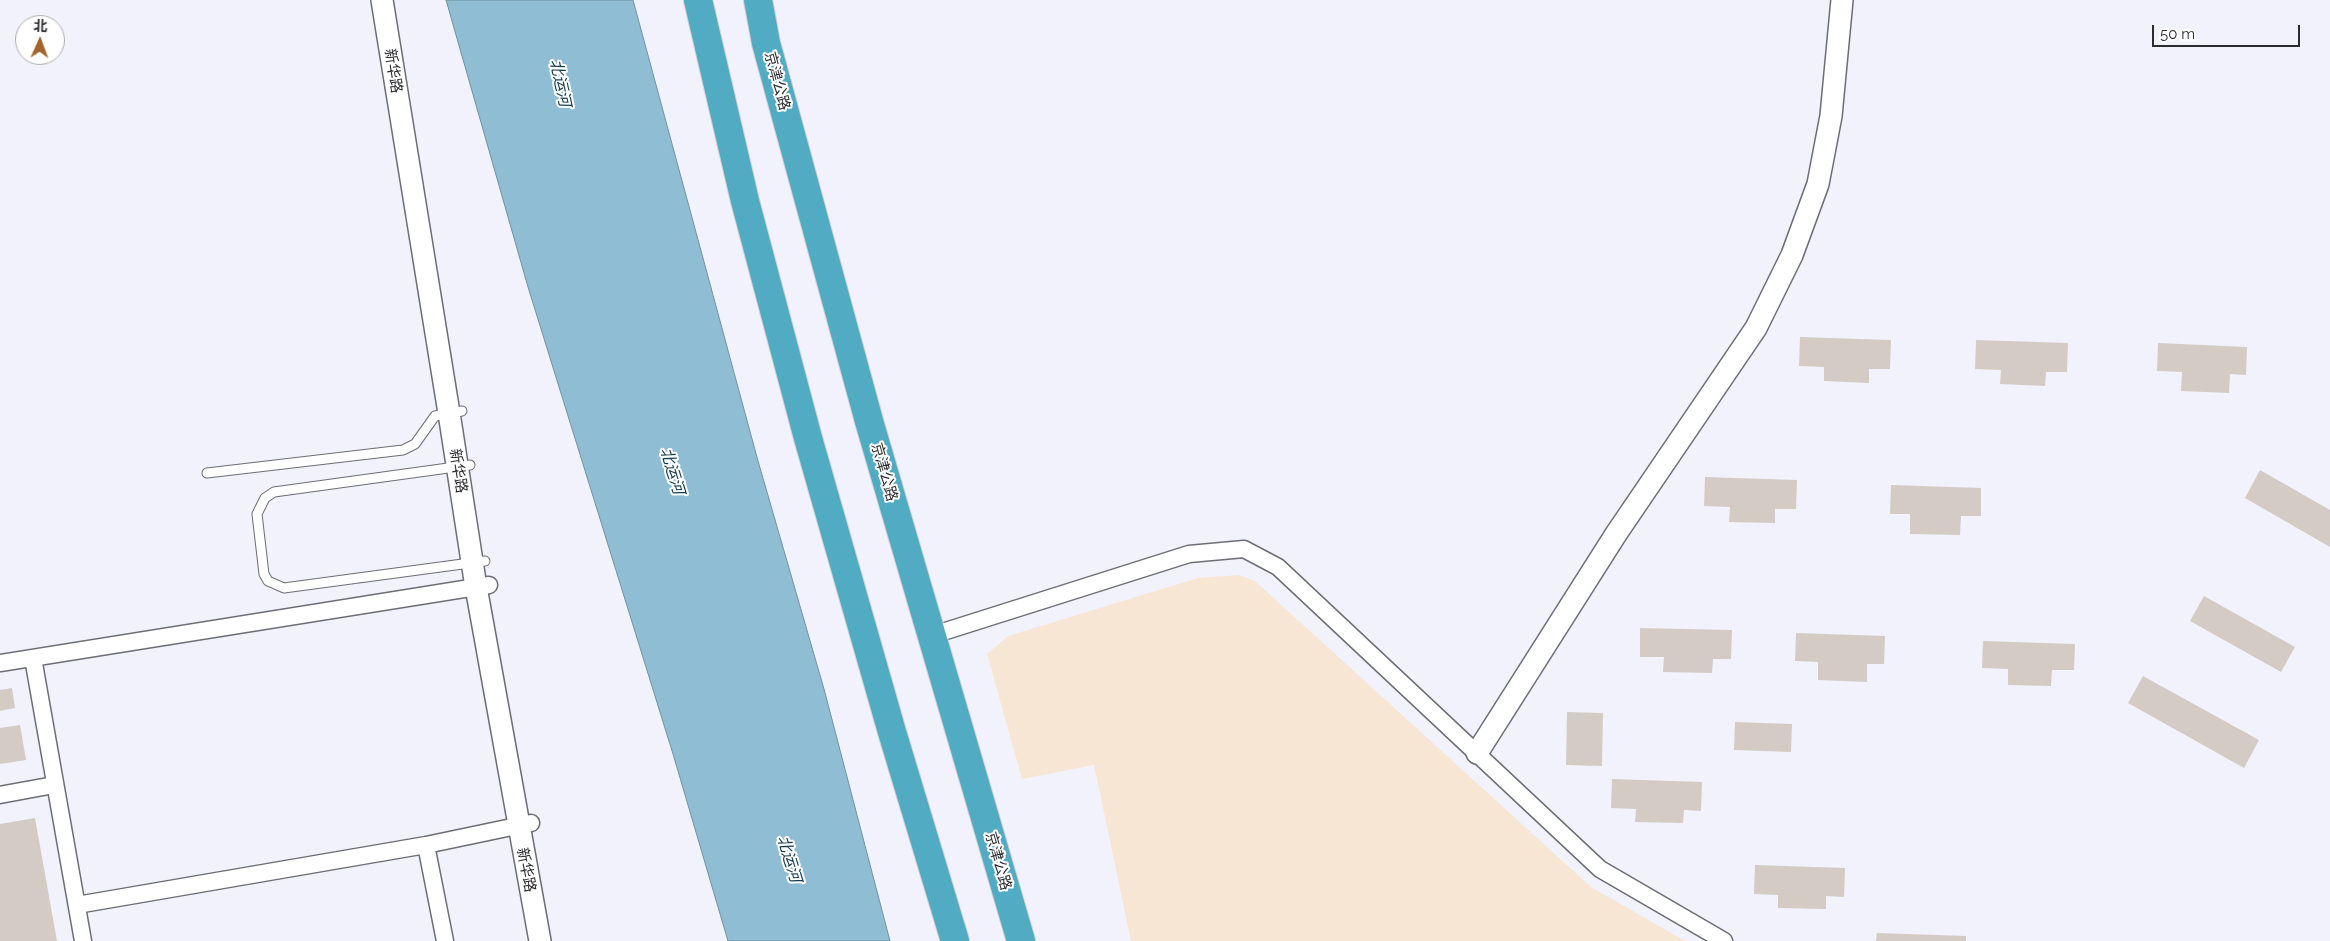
<!DOCTYPE html>
<meta charset="utf-8">
<style>
body{margin:0}
#map{position:relative;width:2330px;height:941px;overflow:hidden;background:#f2f2fd;font-family:Raleway,"Noto Sans SC",sans-serif}
canvas{display:block}
.north{position:absolute;left:15px;top:15px;width:50px;height:50px;box-sizing:border-box;background:#fff;border:1px solid #ababac;border-radius:50%;rotate:2deg;font-size:14px;font-weight:700;line-height:20px;text-align:center;color:#2c2c30}
.north::after{content:'';display:block;margin:auto;width:18px;height:22px;background:#a4652c;clip-path:polygon(50% 0,100% 100%,50% 72%,0 100%)}
.scale{position:absolute;left:2152px;top:25px;width:148px;height:22px;box-sizing:border-box;border:2px solid #2c2c30;border-top:0;padding-left:6px;font-size:15px;line-height:18px;white-space:nowrap;color:#2c2c30;-webkit-text-stroke:4px #fff;paint-order:stroke}
</style>
<div id="map">
<canvas width="2330" height="941"></canvas>
<div class="north">北</div>
<div class="scale">50 m</div>
</div>
<script>
const ctx = document.querySelector('canvas').getContext('2d');
ctx.lineJoin = 'round';
function paint(path, color) {
  ctx.fillStyle = color;
  ctx.fill(path, 'evenodd');
}
function toPath(rows) {
  const path = new Path2D();
  for (const r of rows) {
    path.moveTo(r[0], r[1]);
    for (let i = 2; i < r.length; i += 2) path.lineTo(r[i], r[i + 1]);
  }
  return path;
}
function strokePath(path, color, width, dash) {
  ctx.strokeStyle = color;
  ctx.lineWidth = width;
  ctx.lineCap = dash ? 'butt' : 'round';
  ctx.setLineDash(dash || []);
  ctx.stroke(path);
}
function label(font, color, halo, rows, align = 'center') {
  ctx.font = font + ' Raleway,"Noto Sans SC",sans-serif';
  ctx.lineWidth = 4;
  ctx.setLineDash([]);
  ctx.textBaseline = 'middle';
  ctx.strokeStyle = halo;
  ctx.fillStyle = color;
  for (const [text, x, y, turn = 0] of rows) {
    ctx.save();
    ctx.translate(x, y);
    ctx.rotate((+turn || 0) * Math.PI / 180);
    ctx.textAlign = isNaN(turn) ? turn : align;
    if (halo) ctx.strokeText(text, 0, 0);
    ctx.fillText(text, 0, 0);
    ctx.restore();
  }
}
paint(toPath([
 [1239,575,1255,581,1591,887,1685,941,1131,941,1094,765,1022,779,987,654,1008,636,1198,578]
]), '#f8e6d5');
const water = toPath([
 [446,0,633,0,758,461,824,689,890,941,728,941,673,754,528,287,446,0]
]);
paint(water, '#8fbdd3');
strokePath(water, '#7192a2', 1);
paint(toPath([
 [1800,337,1891,340,1890,369,1869,369,1869,383,1824,381,1824,367,1799,366],
 [1976,340,2068,343,2067,372,2046,372,2045,386,2000,384,2001,370,1975,369],
 [2158,343,2247,347,2246,375,2230,374,2229,393,2181,391,2182,372,2157,371],
 [2260,470,2330,510,2330,547,2245,498],
 [1705,477,1797,480,1796,509,1775,509,1775,523,1729,522,1730,507,1704,506],
 [1891,485,1981,488,1981,516,1961,516,1960,535,1910,534,1910,514,1890,514],
 [2204,596,2295,647,2281,672,2190,621],
 [1640,628,1732,630,1731,659,1713,659,1712,673,1663,672,1664,657,1640,657],
 [1796,633,1885,636,1884,664,1867,664,1867,682,1818,680,1818,662,1795,661],
 [1983,641,2075,644,2074,670,2052,670,2051,686,2008,685,2008,669,1982,668],
 [2143,676,2259,740,2244,768,2128,703],
 [12,688,15,708,0,711,0,690],
 [1567,712,1603,713,1602,766,1566,765],
 [1735,722,1792,724,1791,752,1734,750],
 [20,725,26,760,0,764,0,728],
 [1612,779,1702,782,1701,811,1684,810,1683,823,1635,822,1636,809,1611,808],
 [35,818,57,941,0,941,0,824],
 [1755,865,1845,868,1844,897,1826,896,1826,909,1778,908,1778,895,1754,894],
 [1877,933,1966,936,1966,941,1876,941]
]), '#d4cbc4');
const service = toPath([
 [470,465,274,492,265,498,257,514,264,574,268,581,284,588,485,561],
 [207,473,403,450,415,444,435,416,462,411]
]);
const minor = toPath([
 [930,636,1189,554,1244,549,1278,567,1600,869,1724,941],
 [33,658,83,941],
 [0,663,489,585],
 [0,795,54,785],
 [426,845,445,941],
 [77,905,426,845,531,823]
]);
const tertiary = toPath([
 [382,0,449,413,476,587,540,941],
 [1477,753,1616,534,1756,328,1792,255,1818,184,1831,116,1842,0]
]);
const trunk = toPath([
 [698,0,745,201,808,438,892,732,955,941],
 [758,0,766,43,869,421,1021,941]
]);
strokePath(service, '#6d6d76', 11);
strokePath(minor, '#6d6d76', 19);
strokePath(tertiary, '#6d6d76', 24);
strokePath(trunk, '#d1d1d1', 30);
strokePath(service, '#fff', 9);
strokePath(minor, '#fff', 16);
strokePath(tertiary, '#fff', 21);
strokePath(trunk, '#50abc3', 28);
label('15px', '#2c2c30', '#fff', [
 ["新华路",393,71,81],
 ["京津公路",777,81,75],
 ["新华路",458,471,81],
 ["京津公路",884,472,74],
 ["京津公路",998,861,74],
 ["新华路",526,870,79]
]);
label('italic 16px', '#133b4c', '#fff', [
 ["北运河",560,83,78],
 ["北运河",672,471,73],
 ["北运河",789,859,73]
]);
</script>
